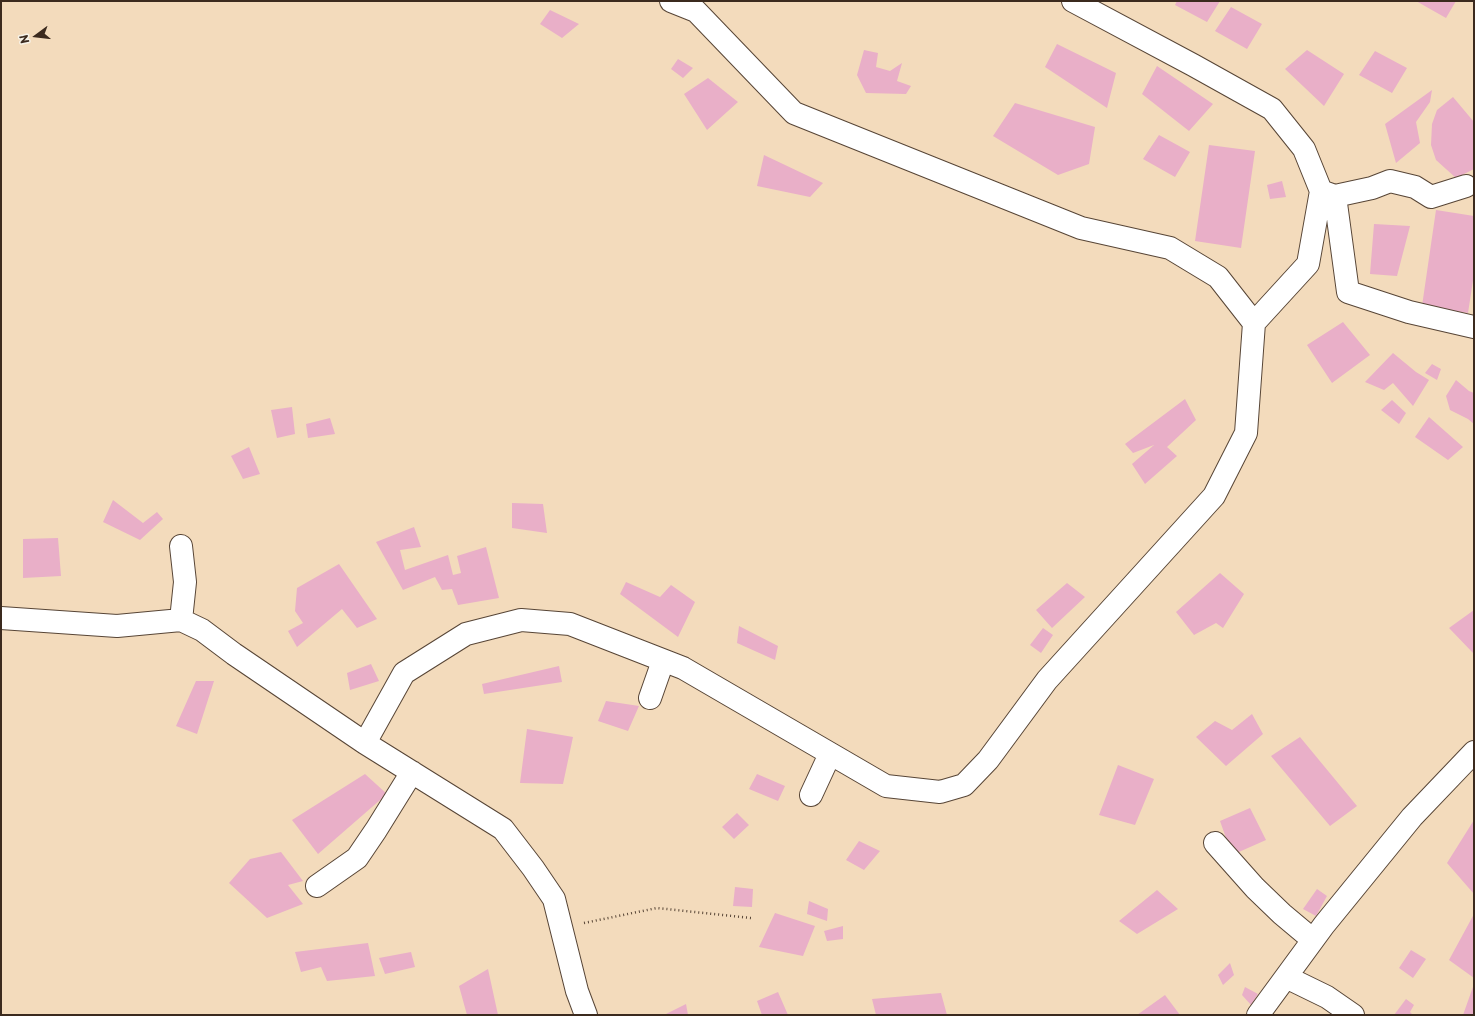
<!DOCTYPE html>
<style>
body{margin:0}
#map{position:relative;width:1475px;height:1016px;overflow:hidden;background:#f3dbbc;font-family:"Playpen Sans",sans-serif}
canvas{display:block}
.frame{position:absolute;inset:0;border:2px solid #3b2a1e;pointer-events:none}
.north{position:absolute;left:16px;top:16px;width:40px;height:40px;-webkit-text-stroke:3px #f7f3e8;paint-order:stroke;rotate:255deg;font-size:11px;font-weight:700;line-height:16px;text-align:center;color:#3b2a1e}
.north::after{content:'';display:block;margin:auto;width:14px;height:18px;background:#3b2a1e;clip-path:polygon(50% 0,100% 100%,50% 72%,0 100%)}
</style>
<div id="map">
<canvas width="1475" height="1016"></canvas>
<div class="frame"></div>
<div class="north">N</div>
</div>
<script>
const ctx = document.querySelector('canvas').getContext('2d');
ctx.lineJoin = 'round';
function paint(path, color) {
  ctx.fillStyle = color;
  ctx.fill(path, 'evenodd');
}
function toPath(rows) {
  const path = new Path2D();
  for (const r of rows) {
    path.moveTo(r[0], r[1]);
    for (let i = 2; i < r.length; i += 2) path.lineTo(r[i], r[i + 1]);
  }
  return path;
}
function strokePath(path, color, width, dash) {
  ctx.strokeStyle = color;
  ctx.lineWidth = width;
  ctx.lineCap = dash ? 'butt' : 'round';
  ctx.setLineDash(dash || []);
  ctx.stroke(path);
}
paint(toPath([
 [1177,1,1220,1,1207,22,1175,5],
 [1416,1,1456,1,1446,18],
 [1231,7,1262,24,1247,49,1215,31],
 [550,10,579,24,562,38,540,24],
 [1057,44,1116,73,1107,108,1045,67],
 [864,50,878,53,876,67,890,71,902,63,897,81,911,86,906,94,866,93,857,75],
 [1307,50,1344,74,1324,106,1285,69],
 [1375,51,1407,68,1392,93,1359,75],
 [678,59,693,68,683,78,671,69],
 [1157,66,1213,104,1189,131,1142,94],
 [708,78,738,102,707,130,684,94],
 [1432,90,1430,102,1416,122,1420,143,1396,163,1385,124],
 [1453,97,1474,122,1474,169,1456,178,1436,160,1431,145,1432,124,1437,110],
 [1015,103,1095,127,1089,164,1058,175,993,136],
 [1159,135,1190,152,1175,177,1143,159],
 [1209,145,1255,151,1241,248,1195,241],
 [764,155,823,183,810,197,757,186],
 [1282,181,1286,197,1270,199,1267,185],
 [1436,210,1474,216,1474,274,1468,313,1422,306],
 [1374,224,1410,226,1397,276,1370,274],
 [1343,322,1370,355,1332,383,1307,345],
 [1393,353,1416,372,1429,380,1413,406,1393,383,1384,390,1365,382],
 [1432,364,1441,369,1437,380,1425,373],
 [1456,380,1469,391,1474,393,1474,424,1468,419,1450,410,1446,396],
 [1185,399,1196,420,1167,447,1177,456,1145,484,1132,464,1154,445,1133,453,1125,444],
 [1392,400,1406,413,1399,424,1381,410],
 [292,407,295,434,277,438,271,410],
 [1429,417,1463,447,1448,460,1415,437],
 [330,418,335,434,308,438,306,424],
 [249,447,260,474,243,479,231,456],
 [113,500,143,523,157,512,163,519,140,540,103,522],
 [512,503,543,504,547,533,512,528],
 [414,527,421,547,400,550,405,570,448,555,453,575,461,573,457,556,486,547,499,598,458,605,452,589,442,590,435,577,403,590,376,542],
 [58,538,61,576,23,578,23,539],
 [339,564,377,619,357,628,342,609,297,647,288,631,303,623,295,611,297,588],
 [1220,573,1244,594,1223,628,1216,623,1194,635,1176,612],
 [626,582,660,597,671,585,695,602,678,637,620,594],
 [1067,583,1085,597,1052,628,1036,610],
 [1474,610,1474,654,1449,628],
 [739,626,778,646,775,660,737,643],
 [1043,628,1053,635,1041,653,1030,645],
 [371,664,379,681,350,690,347,673],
 [559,666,562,682,484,694,482,684],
 [196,681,214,681,197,734,176,726],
 [606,701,639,706,628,731,598,721],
 [1252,714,1263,734,1226,766,1196,737,1215,721,1232,730],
 [527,729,573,737,563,784,520,783],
 [1300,737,1357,806,1330,826,1271,756],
 [1118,765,1154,779,1135,825,1099,815],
 [365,774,387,794,318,854,292,820],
 [757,774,785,786,778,801,749,789],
 [1250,808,1266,840,1232,855,1220,821],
 [737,813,749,825,734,839,722,827],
 [1474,820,1474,894,1447,863],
 [859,841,880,851,864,870,846,860],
 [281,852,303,881,288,885,303,904,267,918,229,883,250,859],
 [735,887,753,889,752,907,733,906],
 [1317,889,1327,896,1316,916,1303,909],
 [1157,890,1178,909,1137,934,1119,921],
 [809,901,828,909,827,921,807,914],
 [775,913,815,926,803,956,759,947],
 [1474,914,1474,978,1449,960],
 [843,926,843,939,827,941,824,931],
 [368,943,375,976,327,981,321,967,301,972,295,952],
 [1411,950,1426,959,1413,978,1399,968],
 [411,952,415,967,385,974,379,958],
 [1230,963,1234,975,1223,985,1218,975],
 [488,969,498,1015,467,1015,459,986],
 [1474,984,1474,1015,1463,1015],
 [1245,987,1258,994,1251,1005,1242,995],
 [778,992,788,1015,762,1015,757,1001],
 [941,993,947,1015,876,1015,872,999],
 [1165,995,1180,1015,1137,1015],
 [1406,999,1414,1005,1410,1012,1413,1015,1394,1015],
 [686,1004,688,1015,666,1015,666,1014]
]), '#e9afc8');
const minor = toPath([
 [671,1,696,11,794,113,1081,228,1170,248,1218,277,1254,323],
 [1321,191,1335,196,1372,188,1390,181,1415,187,1431,197,1466,186],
 [1335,196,1348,292,1409,312,1474,327],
 [1,618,117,626,181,620,202,630,234,654,365,743,503,829,533,868,554,899,577,991,586,1015],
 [181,620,185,582,181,546],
 [650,698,663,661],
 [365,743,404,673,466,634,521,620,570,624,683,668,886,786,940,792,964,785,988,760,1047,680,1214,496,1246,433,1254,323,1308,264,1321,191,1304,149,1272,109,1193,65,1073,1],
 [811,795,830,754],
 [1215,843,1255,888,1282,914,1313,940],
 [317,886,357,858,376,830,412,772],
 [1286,977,1327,997,1353,1015],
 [1258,1015,1324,925,1412,817,1474,752]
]);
strokePath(minor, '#574536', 24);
strokePath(toPath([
 [584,923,657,908,751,918]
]), '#574536', 2.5, [1, 3]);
strokePath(minor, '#fff', 22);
</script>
